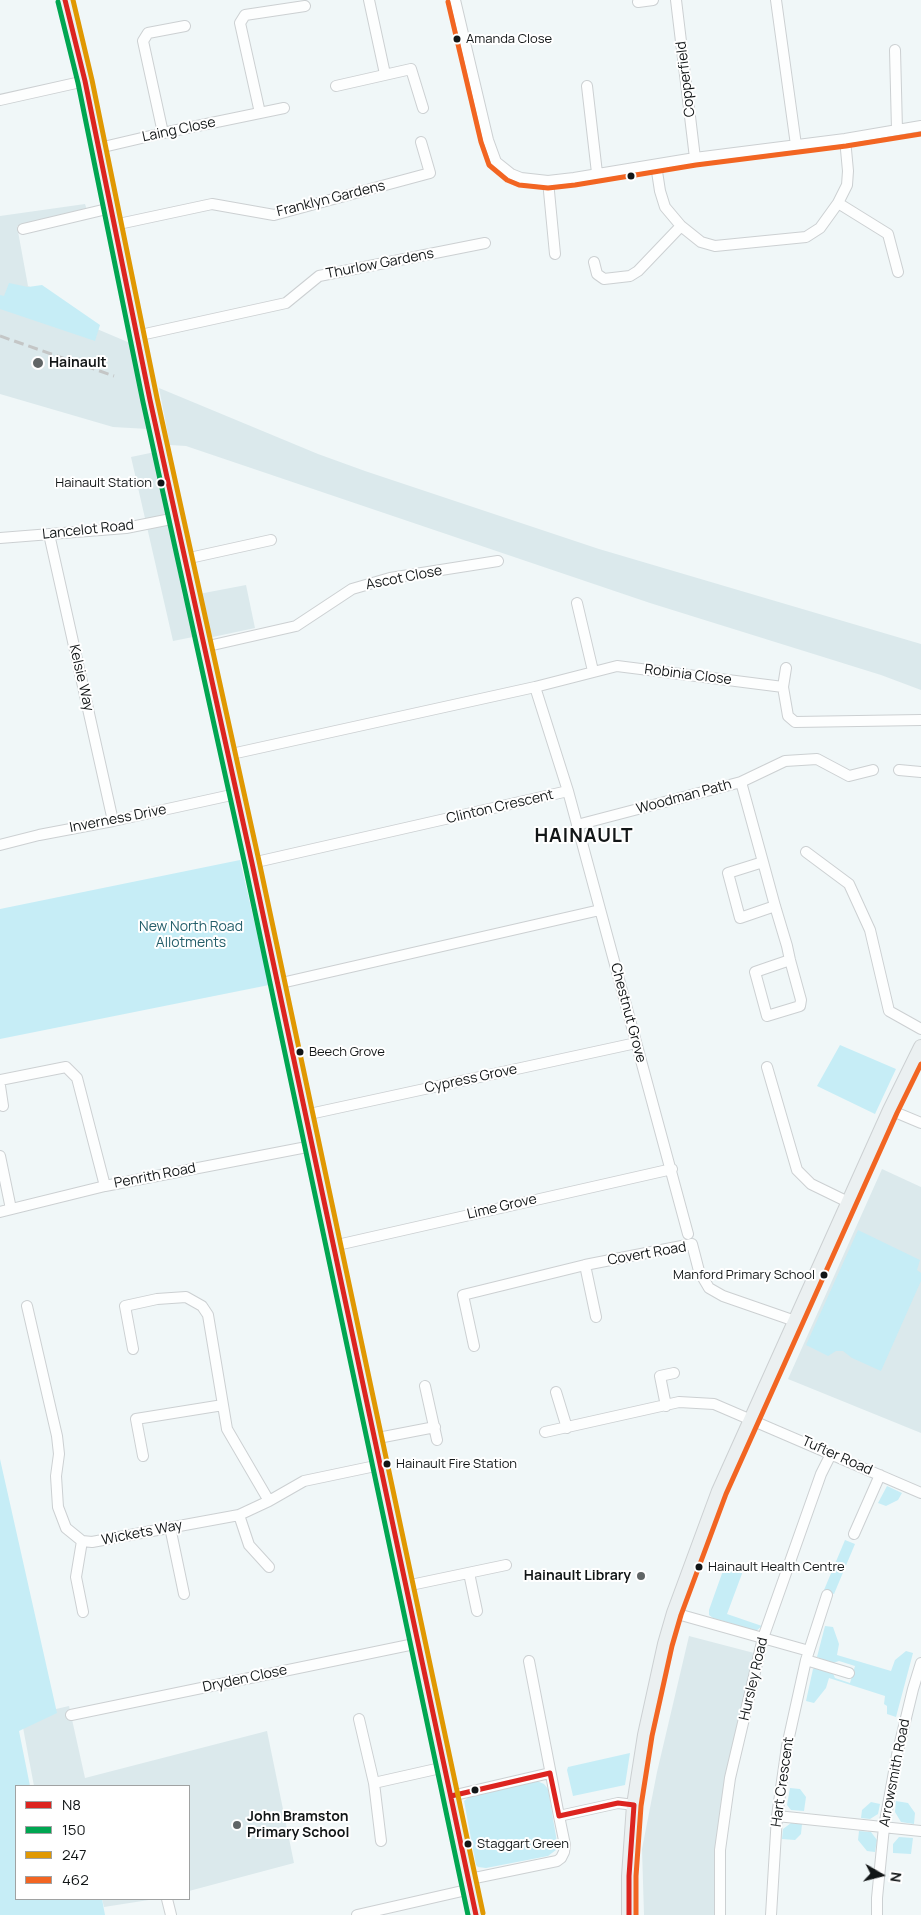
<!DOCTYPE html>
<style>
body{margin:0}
#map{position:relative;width:921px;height:1915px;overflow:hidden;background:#f0f7f8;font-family:Manrope,sans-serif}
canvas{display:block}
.legend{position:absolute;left:15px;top:1785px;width:175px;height:115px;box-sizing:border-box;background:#fff;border:1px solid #a0a2a2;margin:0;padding:6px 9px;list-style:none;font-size:15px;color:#121617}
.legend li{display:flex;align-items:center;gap:10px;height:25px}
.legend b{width:25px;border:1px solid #a0a2a2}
.north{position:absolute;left:856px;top:1850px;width:50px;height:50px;-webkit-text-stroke:4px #fff;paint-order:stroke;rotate:98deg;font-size:14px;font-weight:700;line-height:20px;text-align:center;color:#121617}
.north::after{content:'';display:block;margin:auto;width:18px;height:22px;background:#121617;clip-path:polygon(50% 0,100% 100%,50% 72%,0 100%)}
</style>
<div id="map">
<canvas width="921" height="1915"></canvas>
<ul class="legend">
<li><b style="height:6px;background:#dc241f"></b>N8</li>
<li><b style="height:6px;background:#00a651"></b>150</li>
<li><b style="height:6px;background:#e09802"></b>247</li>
<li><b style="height:6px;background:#f26522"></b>462</li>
</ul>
<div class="north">N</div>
</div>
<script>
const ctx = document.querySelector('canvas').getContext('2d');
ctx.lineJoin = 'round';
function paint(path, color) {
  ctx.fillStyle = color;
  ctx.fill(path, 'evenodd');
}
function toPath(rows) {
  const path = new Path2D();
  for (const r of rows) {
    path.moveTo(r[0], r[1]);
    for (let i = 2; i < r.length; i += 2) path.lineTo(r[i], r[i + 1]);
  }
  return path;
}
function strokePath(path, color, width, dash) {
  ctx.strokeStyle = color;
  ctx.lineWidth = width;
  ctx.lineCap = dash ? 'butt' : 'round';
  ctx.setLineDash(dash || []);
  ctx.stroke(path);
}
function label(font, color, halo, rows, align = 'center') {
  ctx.font = font + ' Manrope,sans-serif';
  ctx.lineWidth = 4;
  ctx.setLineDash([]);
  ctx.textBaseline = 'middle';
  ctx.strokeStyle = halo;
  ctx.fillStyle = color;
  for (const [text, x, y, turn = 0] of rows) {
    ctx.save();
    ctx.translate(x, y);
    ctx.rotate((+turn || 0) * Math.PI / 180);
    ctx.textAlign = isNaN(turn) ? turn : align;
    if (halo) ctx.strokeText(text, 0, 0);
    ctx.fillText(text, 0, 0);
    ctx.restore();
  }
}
paint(toPath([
 [85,204,88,213,17,226,28,286,54,297,64,315,130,343,148,429,113,427,0,394,0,216],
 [159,388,318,454,365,471,599,549,921,644,921,690,881,675,650,603,186,446,170,445],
 [155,452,183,597,246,585,255,628,194,641,193,637,173,641,131,457],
 [882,1169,921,1187,921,1433,788,1379],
 [689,1636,754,1653,728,1767,716,1915,644,1915,642,1849,657,1772],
 [69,1706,85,1778,267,1731,294,1863,189,1891,189,1786,34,1786,21,1717],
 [102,1899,155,1899,104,1907]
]), '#dbe9ec');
paint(toPath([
 [9,283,28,287,42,285,100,325,95,341,0,309,0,295,4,296],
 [240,860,269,985,0,1039,0,909],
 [840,1045,896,1069,875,1114,817,1086],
 [858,1230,920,1260,917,1270,921,1273,921,1281,881,1371,852,1358,843,1351,836,1351,828,1356,806,1345],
 [0,1459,57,1713,19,1731,30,1786,16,1786,16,1899,102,1899,105,1915,0,1915],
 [887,1486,902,1493,898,1500,886,1506,878,1503],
 [845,1540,855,1544,834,1594,824,1590],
 [725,1565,743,1571,727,1614,762,1626,756,1631,713,1618,709,1615,709,1610],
 [825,1626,833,1627,839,1644,837,1655,891,1671,895,1660,906,1651,913,1653,896,1717,887,1714,887,1706,884,1704,885,1696,829,1678,826,1688,814,1703,806,1701,813,1669,816,1667,832,1671,835,1678,850,1683,855,1666,839,1661,833,1663,817,1657],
 [630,1753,625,1785,573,1796,567,1770,568,1767],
 [537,1781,544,1784,548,1789,557,1842,556,1850,548,1856,486,1868,478,1867,476,1865,464,1801,471,1795],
 [790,1788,800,1789,806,1797,804,1811,791,1810,787,1805],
 [896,1801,908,1803,915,1813,914,1824,901,1822,895,1812],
 [871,1802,880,1804,878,1814,870,1819,861,1818,862,1810],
 [791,1823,802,1824,801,1834,795,1840,782,1839,783,1829],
 [859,1831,871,1832,877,1840,875,1852,867,1851,858,1840],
 [899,1837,913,1838,911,1854,893,1853,893,1844]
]), '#c6edf6');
const street = toPath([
 [369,0,385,74],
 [455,0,488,140,496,162,511,174,521,178,548,181,574,178,695,158,845,139,921,126],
 [676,0,695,158],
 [776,0,796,145],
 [638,2,653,0],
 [895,50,897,130],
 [336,86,411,69,423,108],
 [587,86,597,173],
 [0,100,85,81],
 [260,113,240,23,245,15,305,6],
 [163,133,143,41,148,33,185,26],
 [99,148,163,133,284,108],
 [656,165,660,191,665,207,681,226,701,242,715,246,806,237,820,228,838,203,847,185,848,171,845,139],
 [548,181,555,254],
 [838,203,888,234,898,272],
 [114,225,212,204,274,215,430,173,421,142],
 [23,229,111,208],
 [594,262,597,274,604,279,630,276,638,271,681,226],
 [136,336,286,303,319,276,485,243],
 [49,534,113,821],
 [0,538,126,528,176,518],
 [185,559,271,540],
 [577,603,593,671],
 [204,647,296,626,352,589,390,578,498,561],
 [786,668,783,687,788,716,795,722,921,720],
 [535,687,617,666,783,687],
 [227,755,535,687,568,791,252,863],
 [899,770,921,772],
 [741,782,785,761,817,759,849,776,873,770],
 [568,791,688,1234],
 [577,825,741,782,763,862,775,906,787,946,790,960,801,1000,800,1006,767,1016,755,972,790,960],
 [0,845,39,835,113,821,236,794],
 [806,852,849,884,870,930,889,1011,921,1029],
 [763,862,728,873,740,918,775,906],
 [277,984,600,910],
 [767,1067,797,1170,811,1184,848,1202],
 [0,1080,66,1067,77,1078,105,1186],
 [0,1086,3,1106],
 [890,1110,921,1123],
 [305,1115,636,1043],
 [0,1156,11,1209],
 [0,1212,105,1186,312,1146],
 [333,1246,672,1169],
 [585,1265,596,1317],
 [27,1306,57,1436,59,1454,56,1476,58,1507,66,1528,82,1541,92,1542,239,1515,269,1501,304,1481,380,1465],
 [474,1346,463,1295,585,1265,692,1244,699,1271,709,1288,723,1296,795,1321],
 [133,1349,125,1306,157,1299,186,1297,202,1306,208,1315,227,1429,269,1501],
 [425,1386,437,1440],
 [556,1392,567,1428],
 [666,1406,660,1376,674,1373],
 [545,1432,679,1402,714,1404,921,1493],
 [373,1439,435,1427],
 [143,1456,136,1419,223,1405],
 [239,1515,249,1545,269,1567],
 [170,1527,184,1594],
 [854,1534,880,1475],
 [82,1541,76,1577,83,1612],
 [469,1573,477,1611],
 [406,1586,506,1565],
 [674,1613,809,1651],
 [806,1660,849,1673],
 [71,1715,419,1643],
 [359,1719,374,1783,381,1841],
 [374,1783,445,1767],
 [451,1796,550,1773],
 [559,1816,618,1803,634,1805],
 [777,1816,921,1831],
 [470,1879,557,1861,561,1858,564,1852,565,1845,559,1816,529,1661],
 [167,1899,171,1915],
 [357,1915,471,1889],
 [720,1915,720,1850,730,1778,763,1638,821,1474,831,1454],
 [771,1915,777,1816,787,1746,806,1660,827,1595],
 [877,1915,877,1898,884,1827,897,1755,913,1689,921,1663]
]);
const secondary = toPath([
 [65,0,85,81,150,400,252,863,476,1915],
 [629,1915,629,1876,634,1805,645,1735,665,1644,674,1613,719,1491,890,1110,921,1047]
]);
strokePath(street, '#ccd0d2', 12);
strokePath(secondary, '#ccd0d2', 16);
strokePath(street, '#fdfefe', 10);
strokePath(secondary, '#ebf0f1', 14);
strokePath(toPath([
 [0,336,114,376]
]), '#c4c6c6', 3, [10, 5]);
strokePath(toPath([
 [65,0,85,81,150,400,252,863,476,1915],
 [451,1796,550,1773,559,1816,618,1803,634,1805,629,1876,629,1915]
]), '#dc241f', 5);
strokePath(toPath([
 [58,2,78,83,143,402,245,865,468,1915]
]), '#00a651', 5);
strokePath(toPath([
 [73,0,92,80,157,398,259,861,483,1913]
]), '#e09802', 5);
strokePath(toPath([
 [448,2,481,142,489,165,507,180,519,185,548,188,575,185,696,165,846,146,921,134],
 [636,1915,636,1876,641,1806,652,1736,672,1646,681,1615,726,1494,897,1113,921,1064]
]), '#f26522', 5);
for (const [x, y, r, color] of [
 [457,39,4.5,"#121617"],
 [631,176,4.5,"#121617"],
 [38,363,6,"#606566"],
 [161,483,4.5,"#121617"],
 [300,1052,4.5,"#121617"],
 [824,1275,4.5,"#121617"],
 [387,1464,4.5,"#121617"],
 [699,1567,4.5,"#121617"],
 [641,1576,5,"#606566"],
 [475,1790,4.5,"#121617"],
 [237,1825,5,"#606566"],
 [468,1844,4.5,"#121617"]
]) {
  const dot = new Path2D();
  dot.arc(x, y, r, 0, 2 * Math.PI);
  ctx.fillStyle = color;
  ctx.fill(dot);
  strokePath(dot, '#fff', 2);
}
label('13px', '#121617', '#fff', [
 ["Amanda Close",466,39],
 ["Hainault Station",152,483,"right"],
 ["Beech Grove",309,1052],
 ["Manford Primary School",815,1275,"right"],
 ["Hainault Fire Station",396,1464],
 ["Hainault Health Centre",708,1567],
 ["Staggart Green",477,1844]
], 'left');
label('14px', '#121617', '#fff', [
 ["Copperfield",686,79,-97],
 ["Laing Close",179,130,-12],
 ["Franklyn Gardens",331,199,-14],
 ["Thurlow Gardens",380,264,-11],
 ["Lancelot Road",88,530,-6],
 ["Ascot Close",404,578,-11],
 ["Robinia Close",688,675,7],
 ["Kelsie Way",81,678,77],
 ["Woodman Path",684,797,-15],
 ["Clinton Crescent",500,807,-13],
 ["Inverness Drive",118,819,-11],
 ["Chestnut Grove",628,1013,75],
 ["Cypress Grove",471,1079,-12],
 ["Penrith Road",155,1176,-11],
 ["Lime Grove",502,1207,-13],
 ["Covert Road",647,1254,-10],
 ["Tufter Road",837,1456,24],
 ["Wickets Way",142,1533,-11],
 ["Dryden Close",245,1679,-12],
 ["Hursley Road",754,1679,-77],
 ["Arrowsmith Road",895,1773,-79],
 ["Hart Crescent",783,1782,-82]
]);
label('bold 14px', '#121617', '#fff', [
 ["Hainault",49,363],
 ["Hainault Library",631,1576,"right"],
 ["John Bramston",247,1817],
 ["Primary School",247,1833]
], 'left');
label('14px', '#255f6b', '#fff', [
 ["New North Road",191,927],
 ["Allotments",191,943]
]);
ctx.letterSpacing = '1px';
label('bold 19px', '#121617', '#fff', [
 ["HAINAULT",584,837]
]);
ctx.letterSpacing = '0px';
</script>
